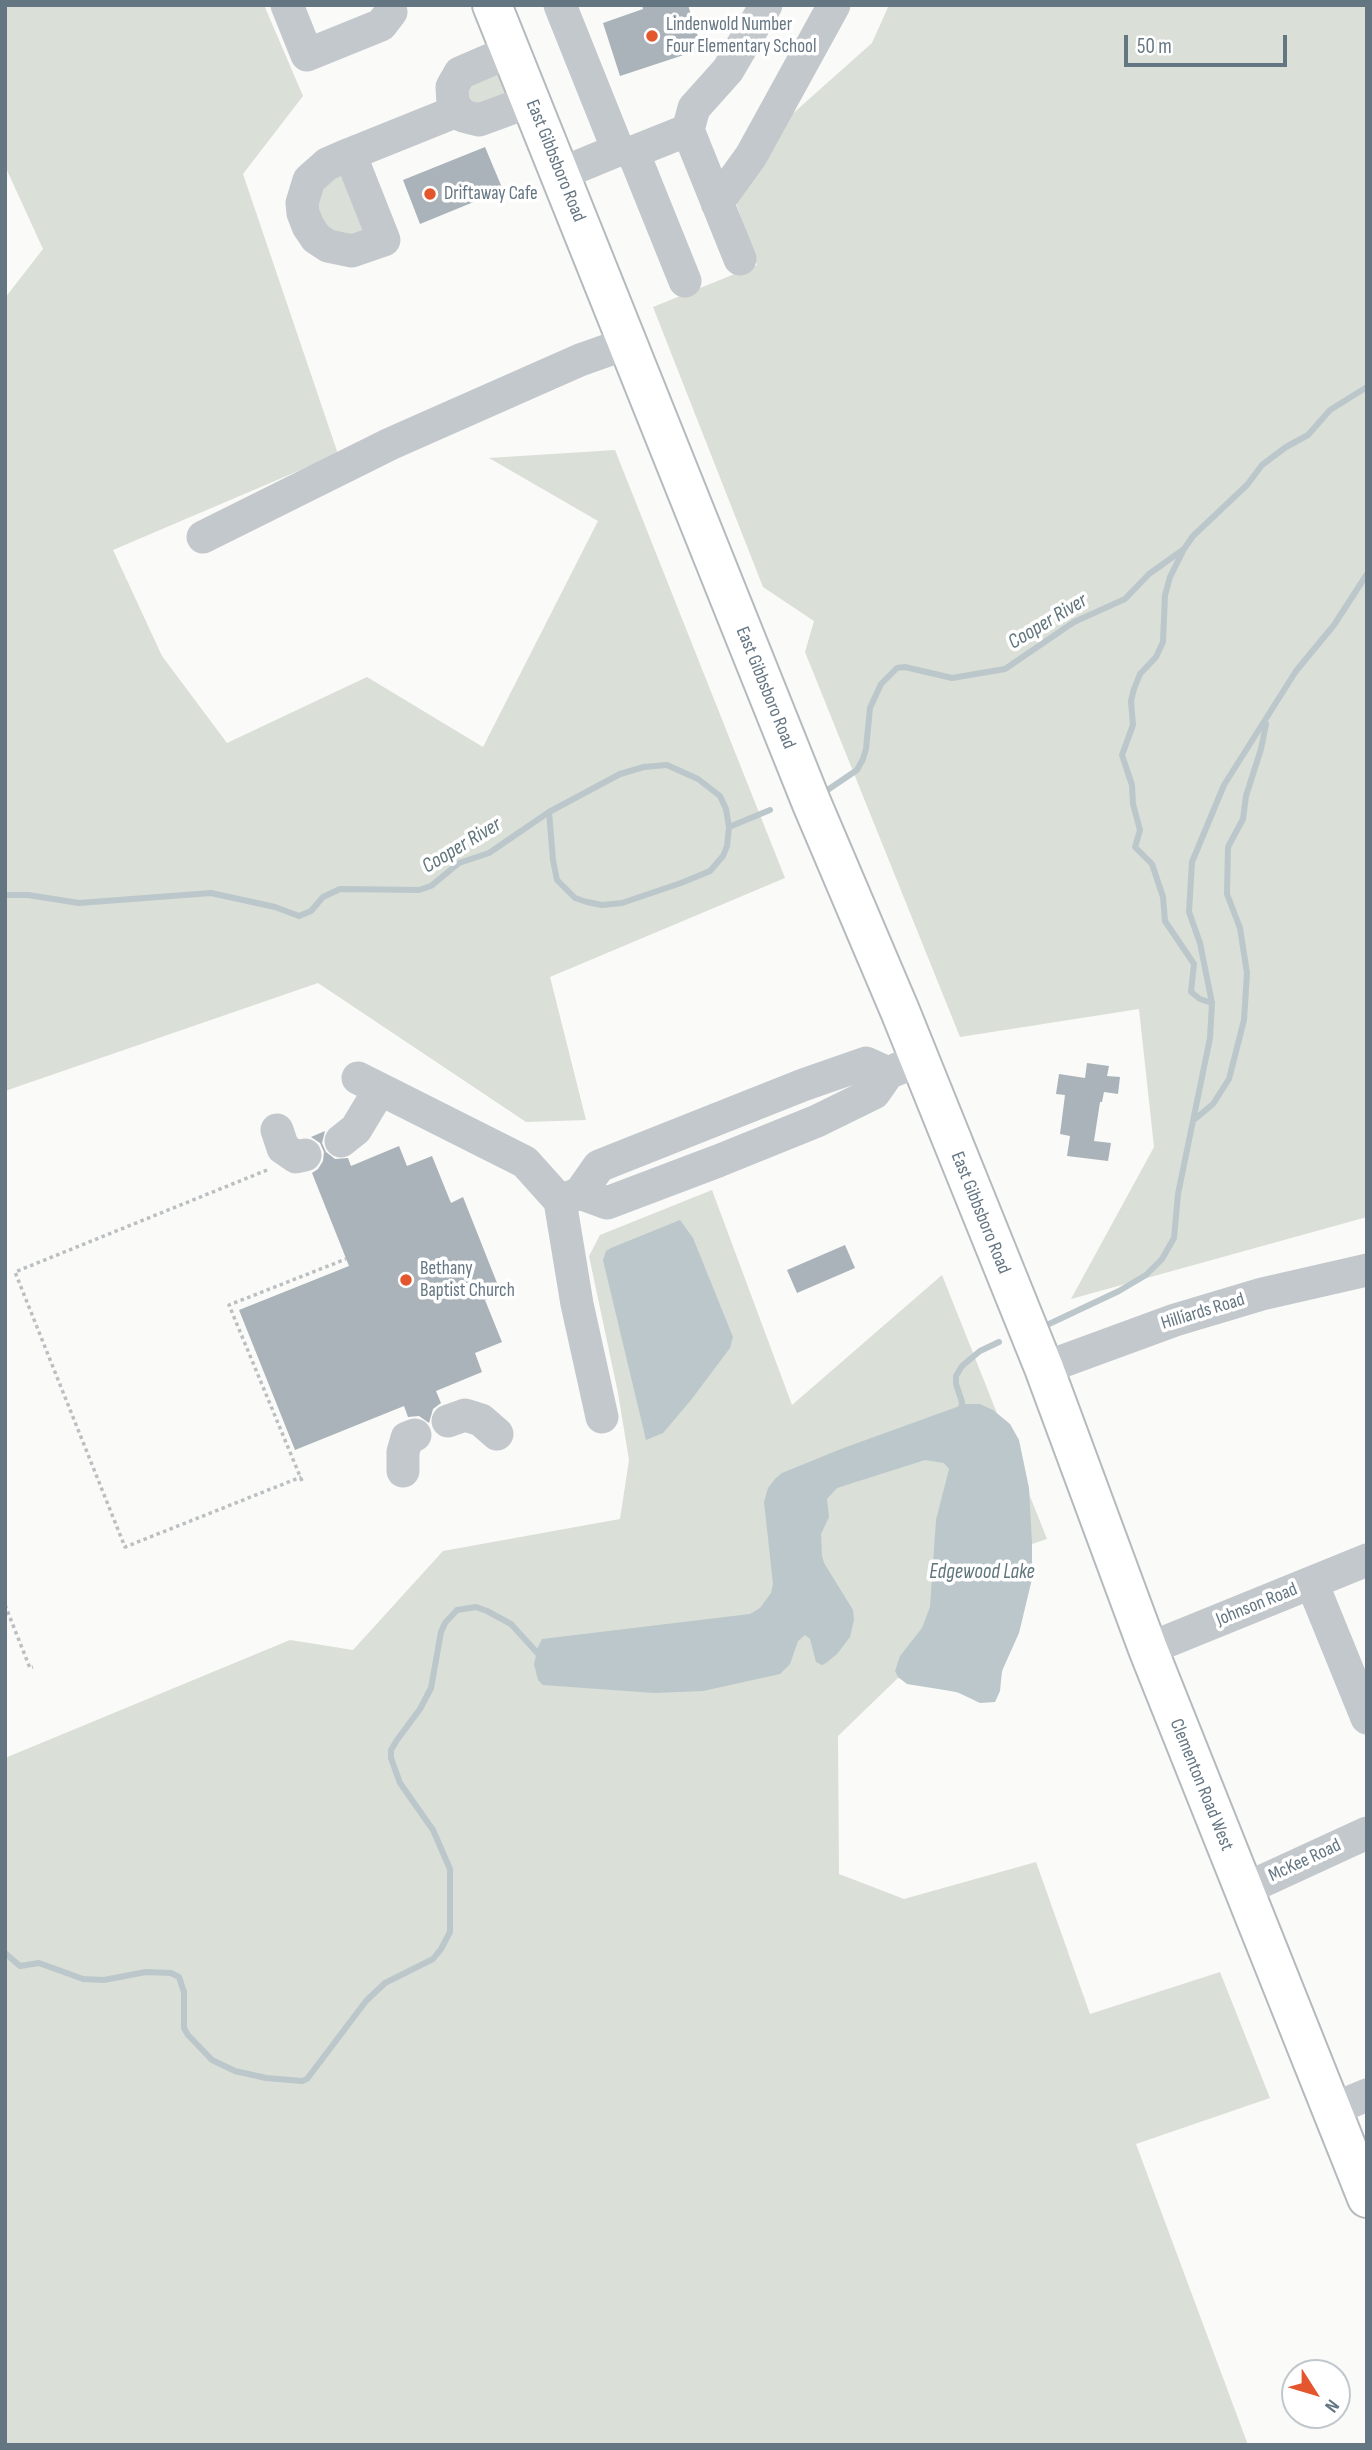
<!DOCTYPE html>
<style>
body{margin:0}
#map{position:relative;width:1372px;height:2450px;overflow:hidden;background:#fafaf8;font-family:"Sofia Sans Condensed",sans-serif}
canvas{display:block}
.frame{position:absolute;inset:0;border:7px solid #657683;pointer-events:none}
.north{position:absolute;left:1281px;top:2359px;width:70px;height:70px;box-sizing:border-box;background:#fff;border:2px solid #c1c8cd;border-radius:50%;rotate:127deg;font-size:19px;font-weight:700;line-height:28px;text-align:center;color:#657683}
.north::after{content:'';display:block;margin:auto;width:24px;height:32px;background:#e4572e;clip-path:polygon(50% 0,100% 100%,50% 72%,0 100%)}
.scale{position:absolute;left:1124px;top:35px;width:163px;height:32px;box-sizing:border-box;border:4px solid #657683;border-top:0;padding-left:9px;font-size:21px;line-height:24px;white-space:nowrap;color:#657683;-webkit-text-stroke:5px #fff;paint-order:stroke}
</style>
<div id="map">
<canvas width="1372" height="2450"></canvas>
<div class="frame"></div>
<div class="north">N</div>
<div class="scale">50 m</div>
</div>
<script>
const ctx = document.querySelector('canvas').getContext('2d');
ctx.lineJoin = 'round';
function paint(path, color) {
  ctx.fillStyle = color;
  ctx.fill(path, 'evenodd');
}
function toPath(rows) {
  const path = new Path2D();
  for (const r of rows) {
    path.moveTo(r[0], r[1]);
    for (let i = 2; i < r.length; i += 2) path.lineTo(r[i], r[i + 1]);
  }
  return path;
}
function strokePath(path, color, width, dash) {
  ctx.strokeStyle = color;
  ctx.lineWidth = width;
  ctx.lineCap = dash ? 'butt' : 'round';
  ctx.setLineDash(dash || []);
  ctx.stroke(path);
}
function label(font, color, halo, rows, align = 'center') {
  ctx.font = font + ' "Sofia Sans Condensed",sans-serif';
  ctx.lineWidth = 7;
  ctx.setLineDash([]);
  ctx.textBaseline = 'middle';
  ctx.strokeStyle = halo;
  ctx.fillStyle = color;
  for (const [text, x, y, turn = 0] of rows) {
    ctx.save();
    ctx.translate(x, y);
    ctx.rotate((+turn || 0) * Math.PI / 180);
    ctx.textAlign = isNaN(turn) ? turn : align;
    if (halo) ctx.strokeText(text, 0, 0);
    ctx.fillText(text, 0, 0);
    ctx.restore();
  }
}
paint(toPath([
 [5,5,264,5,303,96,243,174,338,454,113,550,162,656,227,743,367,677,483,747,598,521,489,458,615,450,785,878,550,977,586,1120,526,1122,318,983,5,1091,5,298,43,249,5,166],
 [889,5,1367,5,1367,1217,1071,1299,1154,1147,1139,1009,960,1037,805,652,814,621,763,587,653,307,757,265,726,173,872,43],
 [511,51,531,101,484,119,452,101],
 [350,154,384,240,361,250,303,213],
 [712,1190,792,1405,942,1275,1047,1539,1032,1544,995,1702,898,1678,838,1736,839,1874,904,1899,1036,1862,1090,2014,1220,1972,1270,2098,1136,2144,1248,2445,5,2445,5,1758,290,1640,353,1650,443,1551,620,1519,629,1460,618,1393,589,1256,600,1235]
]), '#dadfd7');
paint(toPath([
 [680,1220,693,1238,733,1337,730,1348,691,1400,663,1433,646,1440,603,1260,606,1251,611,1248],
 [965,1404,980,1404,993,1410,1010,1424,1019,1440,1029,1488,1032,1543,1032,1579,1019,1633,1002,1671,1000,1691,995,1702,980,1703,957,1692,907,1684,898,1677,895,1671,900,1656,922,1628,930,1607,936,1520,949,1469,944,1463,925,1460,837,1488,827,1499,829,1517,821,1534,822,1556,824,1563,853,1610,854,1620,850,1637,837,1654,826,1663,822,1665,816,1662,810,1639,805,1635,798,1641,790,1664,780,1674,703,1691,654,1693,543,1685,538,1680,534,1664,538,1647,542,1639,750,1614,760,1608,771,1593,773,1584,764,1502,768,1488,775,1479,782,1473,841,1449]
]), '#bbc7cb');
strokePath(toPath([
 [1183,551,1170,577,1165,595,1163,642,1156,657,1140,674,1134,689,1131,701,1133,725,1122,755,1132,785,1133,804,1140,830,1135,847,1152,864,1163,897,1165,921,1194,964,1191,992,1200,999,1212,1003],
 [829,789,857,770,863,759,866,749,870,708,881,684,897,668,905,667,952,678,1005,669,1074,622,1125,599,1149,574,1184,549,1193,536,1247,485,1262,465,1286,447,1308,435,1330,410,1367,387],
 [729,827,770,810],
 [5,895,28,895,79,903,211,893,275,907,299,916,311,911,323,897,340,889,419,890,431,886,459,863,489,853,549,812,620,774,644,767,667,765,698,779,720,796,726,809,729,827,727,846,723,856,710,871,681,883,622,903,602,905,587,902,575,898,557,880,553,860,549,812],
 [1195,1119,1213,1104,1229,1079,1244,1020,1247,973,1240,928,1227,894,1228,847,1243,819,1246,796,1261,749,1266,724],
 [1049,1324,1119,1291,1146,1275,1162,1259,1174,1238,1178,1194,1210,1038,1212,1003,1200,943,1189,912,1192,862,1224,785,1296,671,1334,625,1367,574],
 [961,1412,962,1402,956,1384,956,1376,962,1366,980,1351,999,1342],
 [5,1953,20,1966,39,1963,83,1979,104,1980,146,1972,171,1973,179,1977,184,1992,184,2028,188,2035,212,2060,235,2071,266,2078,302,2081,307,2079,366,2001,385,1983,433,1959,441,1949,450,1932,450,1869,433,1830,400,1783,391,1758,391,1750,397,1740,420,1709,431,1688,441,1632,445,1623,457,1610,476,1607,487,1611,511,1624,541,1657]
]), '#bbc7cb', 6);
paint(toPath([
 [642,5,688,5,702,49,620,76,603,23,643,9],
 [485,147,503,190,420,224,403,180],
 [1087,1063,1109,1066,1107,1076,1120,1077,1118,1094,1104,1092,1102,1102,1100,1102,1094,1141,1111,1143,1108,1161,1067,1156,1070,1136,1060,1134,1065,1095,1056,1094,1059,1074,1085,1078],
 [325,1131,322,1143,326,1152,335,1159,348,1158,351,1166,399,1146,407,1166,432,1156,451,1203,463,1197,501,1293,485,1300,502,1342,475,1353,482,1372,436,1391,441,1403,433,1409,429,1423,419,1416,408,1417,404,1406,295,1450,239,1310,349,1266,312,1173,318,1169,323,1161,324,1152,320,1143,311,1137],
 [845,1245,855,1268,797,1293,787,1270]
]), '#aab3b9');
const major = toPath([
 [492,5,812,804,900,1011,1044,1368,1148,1649,1367,2198]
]);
strokePath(major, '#b5babe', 42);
strokePath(toPath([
 [267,1170,15,1272,125,1547,301,1477],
 [302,1481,229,1305,346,1259],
 [5,1605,30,1668,33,1667]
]), '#bbbfc2', 3.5, [3.5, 3.5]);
strokePath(toPath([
 [287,5,307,55,381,25,391,12],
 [560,5,618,150],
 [511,51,460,73,452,87,453,104,463,116,479,120,531,101],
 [688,130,694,108,728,70,766,5],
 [633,152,685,281],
 [350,154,384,240,352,251,328,246,316,238,308,226,303,213,302,203,309,180,327,164,350,154,457,111],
 [560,174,618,150,633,152,688,130,740,259],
 [717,203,751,156,834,5],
 [203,537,390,444,580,360,628,343],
 [358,1078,525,1162,560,1201,577,1304,602,1417],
 [277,1130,283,1148,296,1157,305,1155],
 [341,1141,356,1129,380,1089],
 [580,1193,607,1203,718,1161,817,1121,874,1093,888,1073,919,1060],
 [560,1201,580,1193,599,1166,803,1085,866,1063,888,1073],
 [1044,1368,1175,1320,1262,1294,1367,1270],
 [448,1421,465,1415,481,1420,497,1434],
 [403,1471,403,1452,407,1438,415,1435],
 [1312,1583,1367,1718],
 [1148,1649,1367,1560],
 [1243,1890,1367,1833],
 [1331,2110,1367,2095]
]), '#c3c8cc', 33);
strokePath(major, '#fff', 38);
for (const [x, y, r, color] of [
 [652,36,7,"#e4572e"],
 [430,194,7,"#e4572e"],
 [406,1280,7,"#e4572e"]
]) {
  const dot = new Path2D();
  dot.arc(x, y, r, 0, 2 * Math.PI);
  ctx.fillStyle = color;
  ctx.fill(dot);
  strokePath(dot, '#fff', 2.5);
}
label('19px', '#657683', '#fff', [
 ["Lindenwold Number",666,25],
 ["Four Elementary School",666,47],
 ["Driftaway Cafe",444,194],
 ["Bethany",420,1269],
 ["Baptist Church",420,1291]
], 'left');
label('19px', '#657683', '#fff', [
 ["East Gibbsboro Road",555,161,68],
 ["East Gibbsboro Road",765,688,68],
 ["East Gibbsboro Road",980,1213,68],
 ["Hilliards Road",1203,1312,-17],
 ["Johnson Road",1257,1605,-22],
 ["Clementon Road West",1201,1785,68],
 ["McKee Road",1305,1861,-25]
]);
label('italic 21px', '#60757c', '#fff', [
 ["Cooper River",1048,622,-31],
 ["Cooper River",462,846,-31],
 ["Edgewood Lake",982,1573]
]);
</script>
